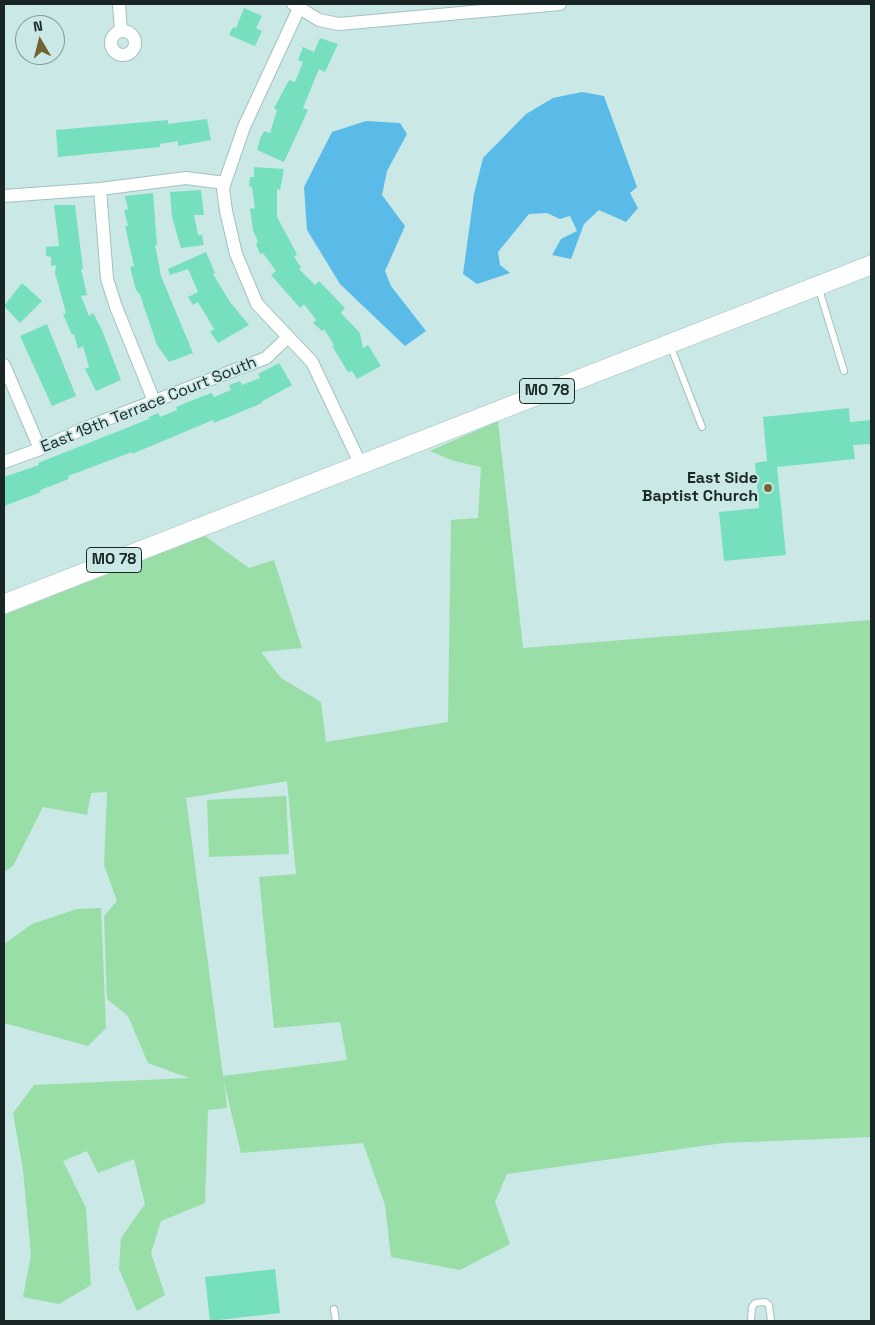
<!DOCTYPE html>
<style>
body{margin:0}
#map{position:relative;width:875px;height:1325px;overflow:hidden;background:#c9e8e6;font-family:"Space Grotesk",sans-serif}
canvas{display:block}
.frame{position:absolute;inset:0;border:5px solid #1a2625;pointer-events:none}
.north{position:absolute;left:15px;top:15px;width:50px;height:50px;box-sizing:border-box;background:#c9e8e6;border:1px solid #839a99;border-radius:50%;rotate:352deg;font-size:14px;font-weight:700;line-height:20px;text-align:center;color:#1a2625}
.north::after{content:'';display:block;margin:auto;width:18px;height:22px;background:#746230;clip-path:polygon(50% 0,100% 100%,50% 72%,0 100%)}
</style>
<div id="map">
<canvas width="875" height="1325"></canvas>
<div class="frame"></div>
<div class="north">N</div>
</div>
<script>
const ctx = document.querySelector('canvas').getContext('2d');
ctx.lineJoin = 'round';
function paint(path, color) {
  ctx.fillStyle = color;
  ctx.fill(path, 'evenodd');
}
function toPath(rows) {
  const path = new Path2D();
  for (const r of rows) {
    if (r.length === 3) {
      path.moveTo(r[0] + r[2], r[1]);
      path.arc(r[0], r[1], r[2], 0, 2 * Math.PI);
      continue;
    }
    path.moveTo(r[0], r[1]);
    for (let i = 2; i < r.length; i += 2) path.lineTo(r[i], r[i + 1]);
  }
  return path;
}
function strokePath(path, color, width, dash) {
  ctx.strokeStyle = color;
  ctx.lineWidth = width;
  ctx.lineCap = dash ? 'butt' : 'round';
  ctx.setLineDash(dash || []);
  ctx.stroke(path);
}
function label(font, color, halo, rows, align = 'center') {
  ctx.font = font + ' "Space Grotesk",sans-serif';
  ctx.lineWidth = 4;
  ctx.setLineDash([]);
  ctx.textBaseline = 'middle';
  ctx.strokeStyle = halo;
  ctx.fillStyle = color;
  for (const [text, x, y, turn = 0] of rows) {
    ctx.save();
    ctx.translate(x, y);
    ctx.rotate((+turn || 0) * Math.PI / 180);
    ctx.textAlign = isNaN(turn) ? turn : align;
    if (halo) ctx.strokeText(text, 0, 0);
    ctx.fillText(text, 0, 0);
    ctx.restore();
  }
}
paint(toPath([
 [498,421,523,648,871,620,871,1137,723,1143,507,1174,495,1202,510,1244,460,1270,391,1257,385,1205,363,1143,241,1153,224,1082,227,1108,208,1110,205,1203,161,1221,151,1253,165,1295,137,1311,119,1269,121,1238,145,1204,134,1159,98,1173,87,1151,63,1161,86,1208,91,1285,59,1304,23,1297,31,1255,23,1170,13,1113,34,1085,189,1078,148,1063,128,1016,107,999,104,916,117,901,104,865,107,792,91,793,87,815,43,807,13,866,4,872,4,615,205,536,249,568,274,560,302,648,261,652,281,678,321,702,326,742,448,722,451,520,478,518,481,467,454,461,430,451],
 [287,781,296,874,259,877,274,1028,340,1022,347,1060,223,1076,186,798],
 [286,796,289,854,209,857,207,800],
 [101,908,106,1028,88,1046,4,1023,4,944,32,924,77,909]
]), '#98dea6');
paint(toPath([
 [582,92,604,96,637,187,630,193,638,208,626,222,599,210,584,224,571,259,552,255,561,239,577,231,570,216,560,219,547,213,529,214,498,252,500,265,510,273,477,284,463,274,474,194,483,158,526,114,553,98],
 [366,121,400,123,407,134,387,171,382,195,405,226,385,271,391,286,426,331,405,346,340,284,307,230,304,187,332,132]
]), '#5abbe8');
paint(toPath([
 [244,8,262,16,256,28,262,31,255,46,229,35,233,27,236,28],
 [320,38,338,44,325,72,319,69,303,108,308,110,284,162,257,150,260,139,264,131,270,133,277,110,274,108,289,80,295,82,303,62,298,60,303,47,314,52],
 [207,119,211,140,178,146,178,141,160,144,160,147,58,157,56,130,168,120,168,124],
 [254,167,284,169,280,190,277,189,277,217,297,254,294,257,301,267,299,269,315,285,319,281,345,308,341,313,360,333,363,348,368,345,381,366,357,379,352,371,348,372,332,346,334,345,324,329,322,331,313,323,316,320,304,304,300,308,271,275,276,271,263,253,260,254,256,244,258,242,253,230,250,209,255,208,252,187,249,186,250,177,254,177],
 [201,190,204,215,194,215,198,235,202,235,204,245,181,248,172,217,170,192],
 [153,193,157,245,155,245,161,276,193,353,169,362,157,345,140,295,136,290,130,267,134,266,125,226,128,226,124,210,128,209,125,196],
 [54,205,75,205,83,269,81,269,87,295,81,296,89,316,93,313,102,330,121,380,96,391,85,369,89,367,83,346,78,349,74,334,72,335,63,314,66,313,55,273,56,265,51,266,51,257,46,256,46,247,59,246],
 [206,252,215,273,213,274,230,302,249,325,218,343,210,332,214,329,198,302,193,305,188,297,198,292,188,269,170,275,168,269],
 [22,283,42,301,20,323,4,306],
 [47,324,76,396,52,406,20,336],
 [279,363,292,385,261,402,262,403,214,423,213,420,132,454,132,452,68,476,69,479,40,490,41,492,4,506,4,477,39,465,38,463,149,419,149,417,158,413,160,417,177,410,176,407,203,396,212,393,214,397,231,390,229,385,240,381,242,385,260,378,258,374],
 [849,408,850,422,871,420,871,444,853,445,855,459,777,467,786,555,724,561,719,512,759,508,755,463,767,461,763,417],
 [275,1269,280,1313,210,1321,205,1277]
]), '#76e0be');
const service = toPath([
 [818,286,844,371],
 [670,345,702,427],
 [334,1309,336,1321],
 [751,1321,752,1307,755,1303,765,1302,769,1305,771,1321]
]);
const minor = toPath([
 [119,4,121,31],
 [293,4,319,20,339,24,560,4],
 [301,4,244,127,226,179,223,189,226,211,236,254,257,304,312,362,360,463],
 [123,43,12],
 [100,189,107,279,116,307,154,401],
 [4,196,100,189,186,178,225,183],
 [4,365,40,449],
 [4,462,40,449,87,427,266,358,288,337]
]);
const primary = toPath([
 [4,604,871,265]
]);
strokePath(service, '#a3c1bf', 8);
strokePath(minor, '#a3c1bf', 14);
strokePath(primary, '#a3c1bf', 20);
strokePath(service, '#fff', 6);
strokePath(minor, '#fff', 12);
strokePath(primary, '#fff', 19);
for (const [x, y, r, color] of [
 [768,488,5,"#746230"]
]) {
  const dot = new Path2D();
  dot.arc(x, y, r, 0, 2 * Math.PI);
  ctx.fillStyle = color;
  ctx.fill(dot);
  strokePath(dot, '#c9e8e6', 2);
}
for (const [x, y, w] of [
 [547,391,55],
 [114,560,55]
]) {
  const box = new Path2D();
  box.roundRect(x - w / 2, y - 12.5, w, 25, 4);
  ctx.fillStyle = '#c9e8e6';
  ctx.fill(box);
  strokePath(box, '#1a2625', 1);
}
label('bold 15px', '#1a2625', null, [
 ["MO 78",547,391],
 ["MO 78",114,560]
]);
label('16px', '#1a2625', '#c9e8e6', [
 ["East 19th Terrace Court South",149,405,-22]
]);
label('bold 16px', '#1a2625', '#c9e8e6', [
 ["East Side",758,479],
 ["Baptist Church",758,497]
], 'right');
</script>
